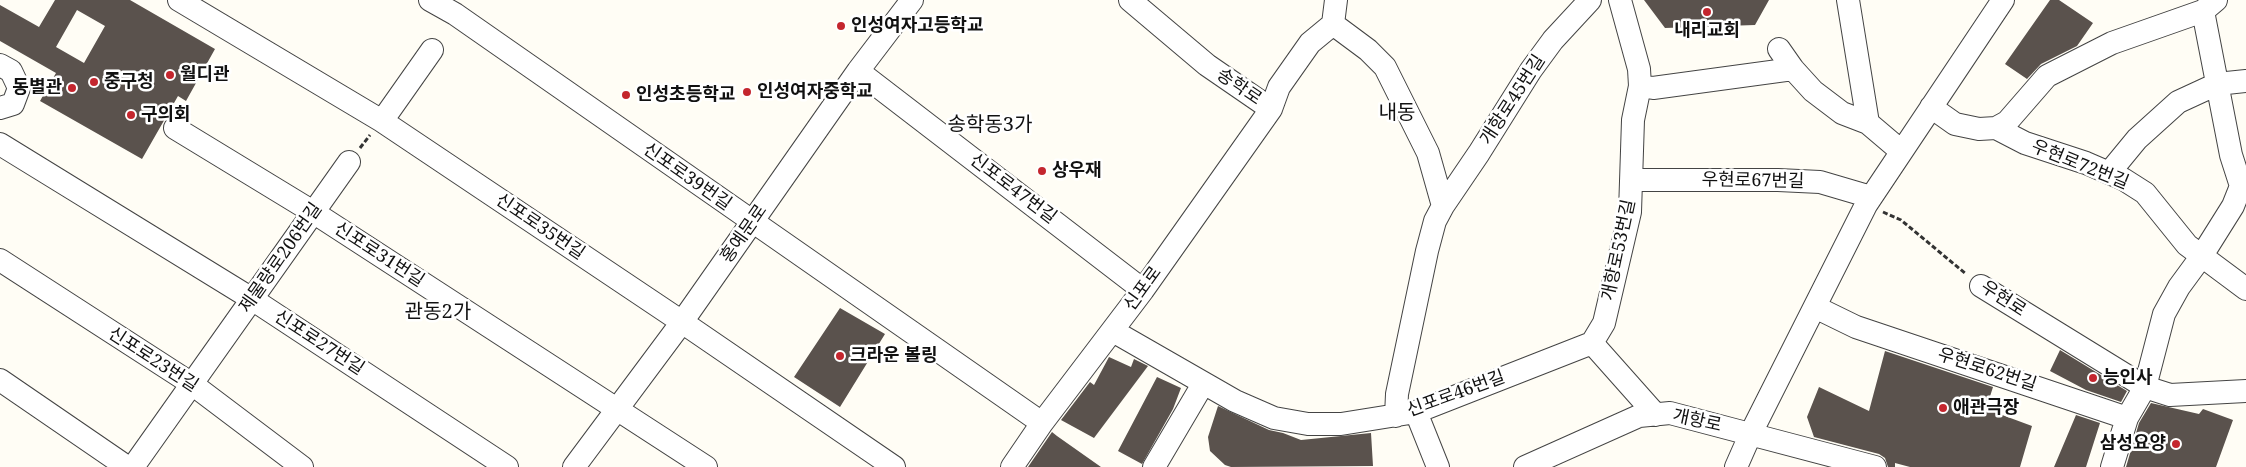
<!DOCTYPE html>
<meta charset="utf-8">
<style>
body{margin:0}
canvas{display:block;background:#fffdf5}
</style>
<canvas width="2246" height="467"></canvas>
<script>
const ctx = document.querySelector('canvas').getContext('2d');
ctx.lineJoin = 'round';
function paint(path, color) {
  ctx.fillStyle = color;
  ctx.fill(path, 'evenodd');
}
function toPath(rows) {
  const path = new Path2D();
  for (const r of rows) {
    path.moveTo(r[0], r[1]);
    for (let i = 2; i < r.length; i += 2) path.lineTo(r[i], r[i + 1]);
  }
  return path;
}
function strokePath(path, color, width, dash) {
  ctx.strokeStyle = color;
  ctx.lineWidth = width;
  ctx.lineCap = dash ? 'butt' : 'round';
  ctx.setLineDash(dash || []);
  ctx.stroke(path);
}
function label(font, color, halo, rows, align = 'center') {
  ctx.font = font + ' "Noto Serif","Noto Sans KR",serif';
  ctx.lineWidth = 5;
  ctx.setLineDash([]);
  ctx.textBaseline = 'middle';
  ctx.strokeStyle = halo;
  ctx.fillStyle = color;
  for (const [text, x, y, turn = 0] of rows) {
    ctx.save();
    ctx.translate(x, y);
    ctx.rotate((+turn || 0) * Math.PI / 180);
    ctx.textAlign = isNaN(turn) ? turn : align;
    if (halo) ctx.strokeText(text, 0, 0);
    ctx.fillText(text, 0, 0);
    ctx.restore();
  }
}
paint(toPath([
 [55,0,130,0,215,49,186,101,178,96,142,159,40,101,56,73,0,41,0,5,39,27],
 [77,10,105,26,84,63,56,47],
 [1644,0,1769,0,1755,25,1665,28],
 [2050,0,2059,0,2093,23,2077,46,2041,64,2027,79,2005,64],
 [840,308,885,334,840,407,794,377],
 [2060,350,2127,391,2121,402,2086,390,2050,371],
 [1885,351,1993,387,1986,409,2032,426,2020,467,1910,467,1895,463,1895,467,1888,467,1885,458,1879,454,1814,437,1807,417,1819,387,1869,411],
 [1109,357,1131,367,1134,359,1148,366,1094,438,1061,420,1090,382,1094,385],
 [1157,377,1181,388,1173,409,1142,464,1118,451],
 [2151,403,2199,414,2203,409,2233,420,2216,467,2126,467,2139,423],
 [1218,406,1269,430,1283,433,1301,440,1371,433,1373,466,1231,467,1225,465,1210,451,1208,437],
 [2076,415,2100,423,2086,467,2054,467],
 [1052,432,1057,436,1101,467,1028,467]
]), '#5a524d');
const minor = toPath([
 [179,0,382,121,682,322,894,467],
 [430,0,455,14,1042,423],
 [1130,0,1207,65,1271,109],
 [1848,0,1868,123],
 [2203,11,2231,155,2241,186,2246,192],
 [1333,24,1368,50,1385,67,1428,153,1443,206],
 [1779,49,1793,69,1813,91,1842,113,1868,123,1901,151],
 [0,65,11,71,19,88,13,104,0,108],
 [858,71,1143,290],
 [1640,86,1653,88,1793,69],
 [1931,107,1955,124,1979,129,1996,128,2007,122,2047,76,2112,43,2203,11,2216,0],
 [382,121,432,50],
 [175,128,313,212,706,467],
 [1996,128,2025,143,2086,163,2123,179,2145,193,2187,245,2246,289],
 [0,144,252,299,507,467],
 [2109,173,2137,139,2178,102,2217,84,2246,81],
 [1632,180,1778,180,1820,182,1871,197],
 [0,260,192,384,302,467],
 [1981,286,2145,387,2170,395,2246,391],
 [1815,307,1856,327,2127,418,2145,387,2164,314,2179,287,2201,257,2233,206,2241,186],
 [1113,331,1235,401,1274,418,1308,424,1341,424,1416,412,1592,343],
 [1592,343,1604,323,1630,212,1633,120,1640,86,1639,69,1620,0],
 [1592,343,1656,415],
 [0,380,127,467],
 [1416,412,1438,467],
 [1396,416,1397,394,1427,251,1435,221,1443,206,1479,153,1531,70,1553,40,1590,0],
 [133,467,349,162],
 [574,467,682,322,858,71,912,0],
 [1012,467,1042,423,1143,290,1271,109,1279,87,1310,43,1333,24,1336,0],
 [1154,467,1203,384],
 [1525,467,1639,416,1670,413,1875,467],
 [1736,467,1751,433,1866,205,2003,0],
 [2112,467,2127,418]
]);
strokePath(minor, '#444', 24);
strokePath(toPath([
 [360,148,370,135],
 [1883,212,1901,220,1966,274]
]), '#333', 3, [5, 2.5]);
strokePath(minor, '#fff', 22);
for (const [x, y, r, color] of [
 [1707,12,5,"#c4262e"],
 [841,26,5,"#c4262e"],
 [170,75,5,"#c4262e"],
 [94,82,5,"#c4262e"],
 [72,88,5,"#c4262e"],
 [747,92,5,"#c4262e"],
 [626,95,5,"#c4262e"],
 [131,115,5,"#c4262e"],
 [1042,171,5,"#c4262e"],
 [840,356,5,"#c4262e"],
 [2093,378,5,"#c4262e"],
 [1943,408,5,"#c4262e"],
 [2176,444,5,"#c4262e"]
]) {
  const dot = new Path2D();
  dot.arc(x, y, r, 0, 2 * Math.PI);
  ctx.fillStyle = color;
  ctx.fill(dot);
  strokePath(dot, '#fff', 2);
}
label('bold 18px', '#111', '#fff', [
 ["인성여자고등학교",851,26],
 ["내리교회",1707,31,"center"],
 ["월디관",180,75],
 ["중구청",104,82],
 ["동별관",62,88,"right"],
 ["인성여자중학교",757,92],
 ["인성초등학교",636,95],
 ["구의회",141,115],
 ["상우재",1052,171],
 ["크라운 볼링",850,356],
 ["능인사",2103,378],
 ["애관극장",1953,408],
 ["삼성요양",2166,444,"right"]
], 'left');
label('18px', '#111', '#fff', [
 ["송학로",1239,87,34],
 ["개항로45번길",1513,100,-57],
 ["우현로72번길",2080,165,22],
 ["신포로39번길",687,177,35],
 ["우현로67번길",1753,181,1],
 ["신포로47번길",1013,189,37],
 ["신포로35번길",540,227,34],
 ["홍예문로",744,234,-55],
 ["개항로53번길",1619,250,-78],
 ["신포로31번길",379,255,33],
 ["제물량로206번길",281,258,-55],
 ["신포로",1143,289,-54],
 ["우현로",2003,299,33],
 ["신포로27번길",319,343,33],
 ["신포로23번길",153,360,33],
 ["우현로62번길",1987,370,18],
 ["신포로46번길",1456,394,-20],
 ["개항로",1697,421,12]
]);
label('20px', '#111', '#fff', [
 ["내동",1397,113],
 ["송학동3가",990,125],
 ["관동2가",438,312]
]);
</script>
